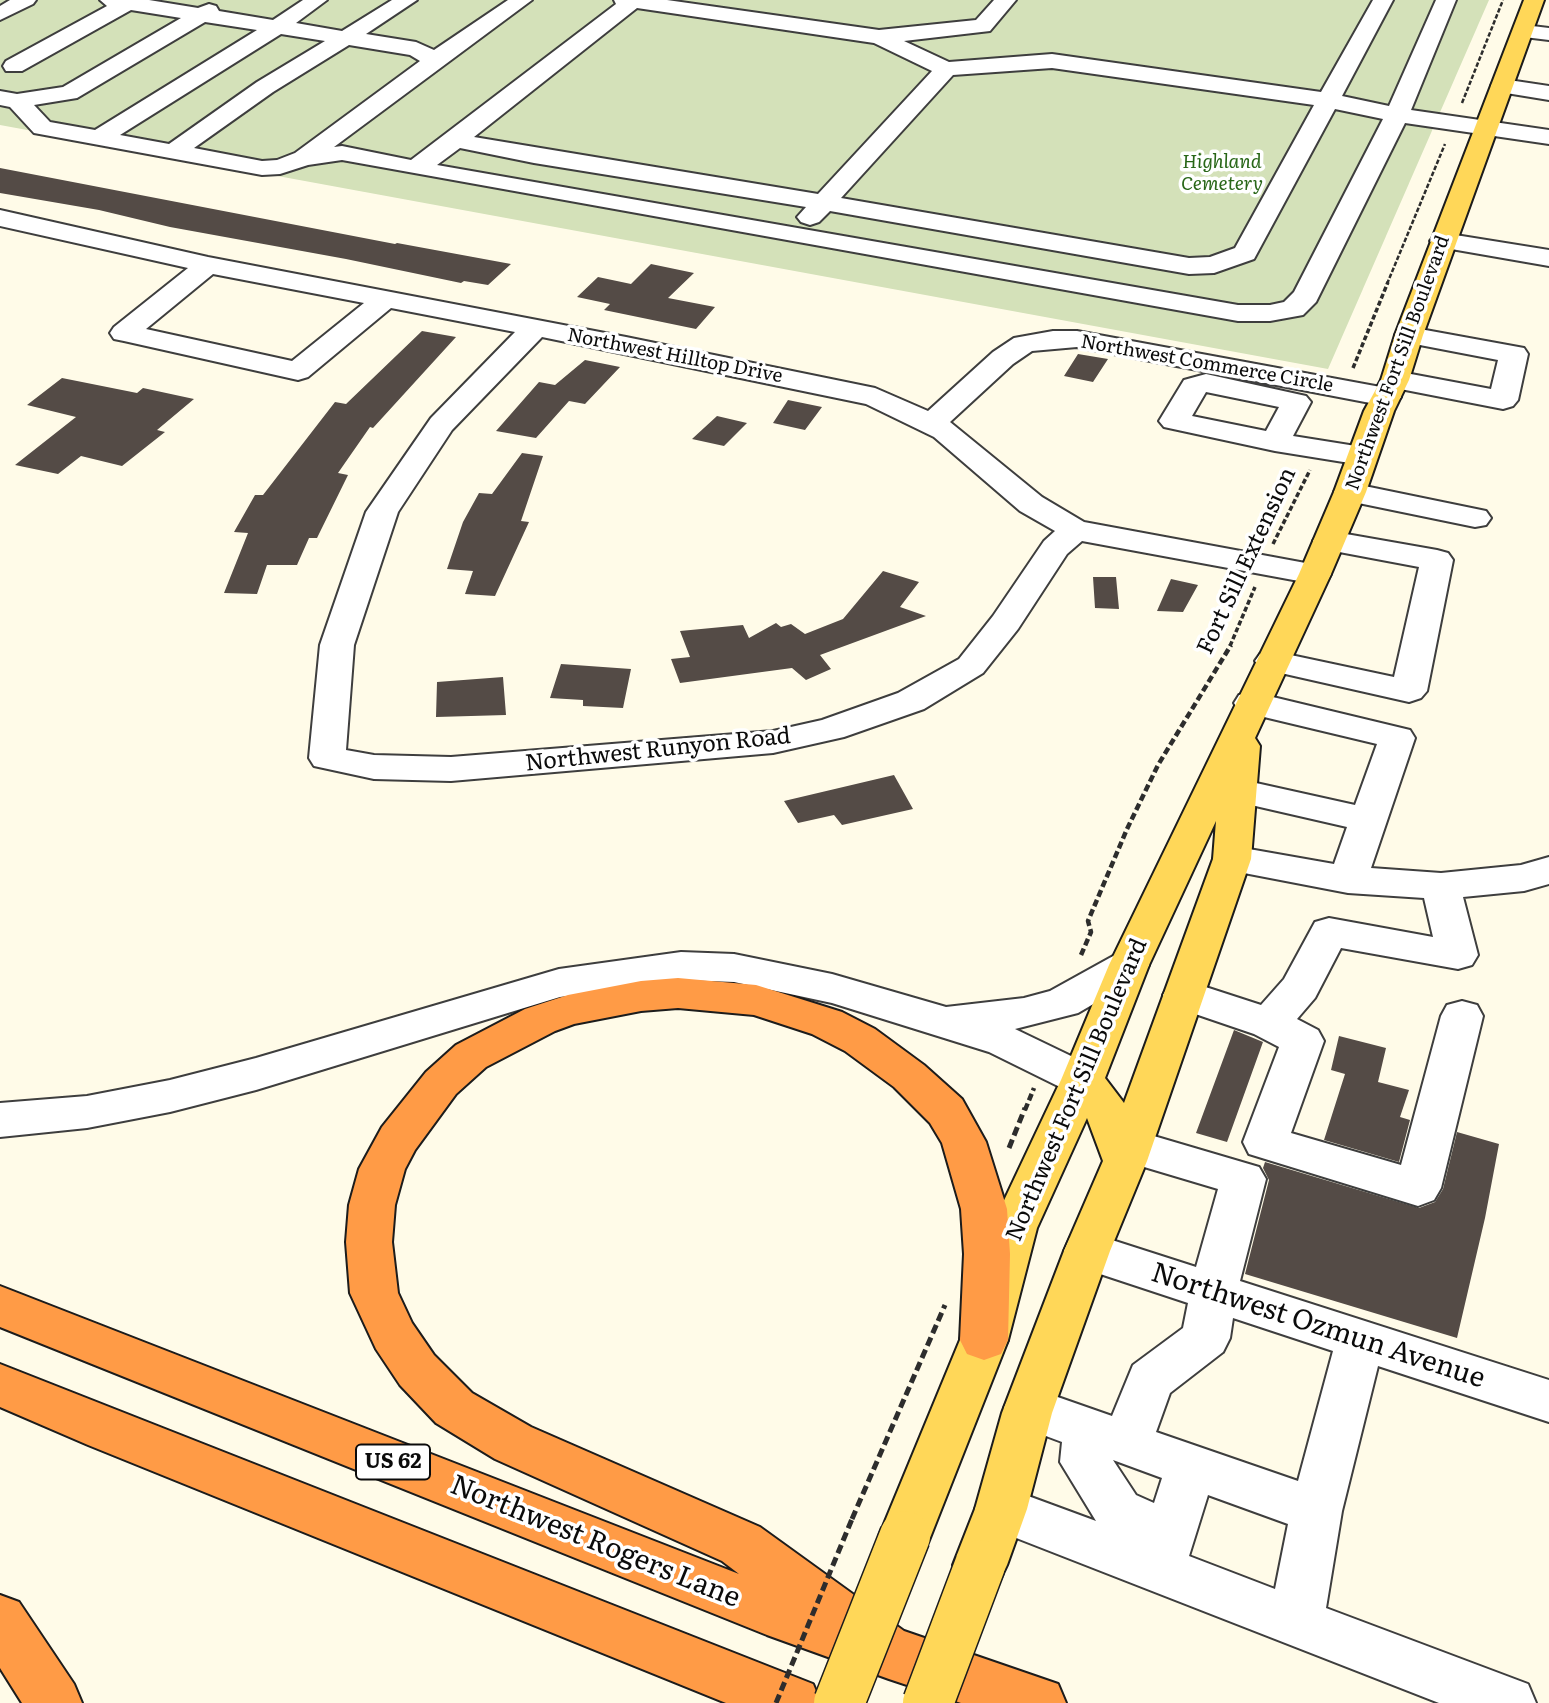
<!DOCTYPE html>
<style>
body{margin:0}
canvas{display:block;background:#fffbe8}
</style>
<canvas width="1549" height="1703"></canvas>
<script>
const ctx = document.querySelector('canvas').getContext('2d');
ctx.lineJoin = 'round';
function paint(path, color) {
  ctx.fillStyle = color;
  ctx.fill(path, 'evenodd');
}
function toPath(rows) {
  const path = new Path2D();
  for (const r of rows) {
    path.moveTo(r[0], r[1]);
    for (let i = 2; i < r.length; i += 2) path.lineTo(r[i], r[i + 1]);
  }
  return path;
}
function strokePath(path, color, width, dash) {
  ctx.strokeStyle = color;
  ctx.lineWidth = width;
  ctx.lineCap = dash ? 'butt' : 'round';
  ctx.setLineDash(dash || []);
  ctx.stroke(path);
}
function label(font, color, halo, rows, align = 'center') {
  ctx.font = font + ' Literata,serif';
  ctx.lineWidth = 7;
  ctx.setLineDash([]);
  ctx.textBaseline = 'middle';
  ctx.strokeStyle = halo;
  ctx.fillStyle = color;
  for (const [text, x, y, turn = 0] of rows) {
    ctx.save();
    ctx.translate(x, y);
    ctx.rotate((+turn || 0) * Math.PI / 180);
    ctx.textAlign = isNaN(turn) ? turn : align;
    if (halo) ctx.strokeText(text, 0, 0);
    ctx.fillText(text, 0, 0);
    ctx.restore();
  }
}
paint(toPath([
 [0,0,1489,0,1328,369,0,125]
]), '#d4e1b9');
paint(toPath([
 [0,168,395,244,397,243,511,264,488,285,464,281,461,283,346,259,170,227,99,210,0,193],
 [651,264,694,273,668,298,715,307,696,329,604,310,610,304,577,297,598,277,631,284],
 [422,331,456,337,373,428,370,427,338,473,348,475,317,538,309,538,297,565,267,565,257,594,224,593,248,533,234,532,255,495,263,495,335,402,346,404],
 [1078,354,1108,359,1093,382,1064,376],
 [585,360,620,367,585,404,569,401,536,438,496,431,539,382,555,385],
 [62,378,137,393,143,388,194,399,157,430,165,432,122,466,81,456,58,474,15,465,76,417,27,405],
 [788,400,822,407,805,430,773,423],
 [717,416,747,423,724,446,692,439],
 [522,453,543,456,521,521,529,522,495,596,465,594,473,571,447,569,463,522,479,493,492,494],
 [883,571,919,582,900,607,926,616,820,655,831,669,806,680,792,668,680,683,671,659,690,657,680,631,743,625,749,638,776,623,781,627,791,624,805,634,843,619],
 [1093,577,1116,577,1119,609,1095,608],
 [1171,579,1198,585,1183,612,1157,611],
 [561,664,631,669,623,708,583,706,583,700,550,698],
 [503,677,506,715,436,717,437,682],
 [894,775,913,809,842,825,834,815,798,823,784,801],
 [1234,1030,1263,1042,1227,1142,1196,1133],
 [1339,1036,1386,1048,1378,1082,1409,1090,1400,1117,1410,1120,1399,1162,1324,1140,1345,1074,1331,1070],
 [1457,1132,1499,1144,1485,1218,1457,1338,1245,1274,1269,1180,1263,1168,1265,1162,1419,1208,1435,1202,1443,1189]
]), '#544b46');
const minor = toPath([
 [10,0,36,0,33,4,0,20,0,6,10,0],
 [100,0,149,0,198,8,209,4,216,6,219,11,273,20,303,0,327,0,296,23,342,31,392,0,417,0,366,34,416,42,434,50,508,0,532,0,334,147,342,146,411,160,616,4,614,0,667,0,879,30,976,20,994,0,1016,0,990,31,904,41,949,62,1052,54,1321,92,1373,0,1393,0,1342,96,1389,106,1436,0,1456,0,1411,110,1549,130,1549,144,1405,123,1316,302,1303,315,1270,321,1238,321,342,160,308,165,280,174,262,175,34,133,10,107,0,105,0,91,17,94,63,87,181,18,131,10,22,71,6,71,3,66,6,61,107,6,100,0],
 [637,8,874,43,932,71,818,194,474,137,637,8],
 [205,22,257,30,95,130,50,122,34,105,77,98,205,22],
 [281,34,325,41,257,82,169,144,120,135,281,34],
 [349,45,410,55,420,61,295,153,277,160,262,161,194,148,273,92,349,45],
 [1052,68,1314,105,1235,248,1210,257,1189,258,841,198,953,75,1052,68],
 [1335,109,1383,119,1294,292,1284,302,1270,305,1238,305,437,165,460,148,534,163,806,207,797,217,801,222,810,225,819,222,830,211,1189,274,1214,273,1254,259,1335,109],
 [1524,25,1549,28,1549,40,1516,36,1513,31,1516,26,1524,25],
 [1502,79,1549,86,1549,100,1494,91,1491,86,1494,81,1502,79],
 [0,210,208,257,626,337,875,388,928,411,993,352,1014,338,1053,331,1077,331,1386,388,1396,391,1401,397,1396,403,1386,406,1077,347,1032,351,1013,364,950,422,1042,497,1084,522,1327,567,1331,574,1327,581,1315,584,1082,541,1067,554,1018,629,983,673,924,709,844,737,773,753,451,781,374,779,314,766,309,758,320,645,366,512,431,418,515,332,391,308,308,377,298,380,124,341,114,339,110,333,114,327,188,268,0,226,0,210],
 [213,274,364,303,292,361,146,329,213,274],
 [542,337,866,404,934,437,1020,511,1055,531,1044,541,993,616,959,659,898,693,822,720,773,731,451,757,374,755,346,750,354,645,398,512,452,430,542,337],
 [1443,233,1549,250,1549,266,1434,246,1430,241,1434,236,1443,233],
 [1409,327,1524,348,1528,354,1518,400,1513,406,1503,409,1385,386,1381,380,1385,374,1395,371,1491,389,1498,360,1399,341,1395,335,1399,329,1409,327],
 [1206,374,1306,396,1311,402,1293,436,1362,447,1373,450,1377,456,1373,462,1362,465,1275,451,1164,427,1159,421,1184,380,1206,374],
 [1206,392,1279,407,1266,431,1192,416,1206,392],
 [1350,483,1486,511,1491,518,1486,525,1475,527,1339,499,1334,492,1339,485,1350,483],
 [1329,531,1437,550,1448,553,1453,560,1427,691,1421,698,1409,702,1272,671,1260,668,1255,661,1260,654,1272,651,1394,677,1419,567,1318,548,1313,541,1318,534,1329,531],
 [1252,692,1410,730,1415,738,1371,868,1441,873,1521,865,1549,857,1549,884,1524,891,1463,897,1478,955,1472,965,1458,969,1341,948,1315,998,1297,1019,1318,1030,1324,1041,1291,1133,1401,1165,1441,1016,1447,1005,1462,1001,1477,1005,1483,1016,1441,1188,1434,1200,1418,1206,1249,1154,1243,1142,1279,1047,1254,1034,1169,1005,1163,995,1169,985,1184,980,1261,1005,1284,979,1315,922,1329,918,1433,937,1424,898,1348,893,1218,868,1213,859,1218,850,1232,846,1334,864,1347,827,1225,799,1219,791,1225,783,1238,779,1355,805,1377,744,1239,711,1234,703,1239,695,1252,692],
 [1129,951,1143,955,1149,965,1143,975,1078,1013,1015,1029,1098,1069,1105,1080,1098,1091,1083,1096,1068,1091,989,1052,832,1003,734,982,681,980,560,997,256,1090,170,1112,87,1128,0,1137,0,1103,87,1096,170,1080,256,1058,559,969,681,952,734,954,832,974,946,1007,1024,998,1050,991,1115,955,1129,951],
 [1130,1129,1259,1167,1266,1179,1240,1281,1549,1380,1549,1422,1378,1366,1342,1511,1326,1608,1528,1684,1536,1703,1439,1703,983,1525,975,1509,983,1493,1001,1486,1096,1521,1060,1462,1062,1442,1011,1423,1004,1408,1011,1393,1029,1387,1112,1416,1133,1365,1183,1328,1188,1303,1070,1264,1064,1251,1070,1238,1087,1232,1196,1267,1218,1189,1114,1158,1108,1146,1114,1134,1130,1129],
 [1233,1318,1333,1351,1298,1481,1156,1432,1170,1393,1223,1352,1230,1338,1233,1318],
 [1113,1460,1162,1478,1154,1503,1136,1495,1113,1460],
 [1208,1495,1288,1524,1275,1589,1189,1556,1208,1495]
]);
const major = toPath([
 [1524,0,1544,0,1423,335,1409,380,1394,411,1366,492,1331,574,1255,738,1260,746,1251,859,1147,1161,1110,1251,1052,1413,1027,1509,1007,1565,999,1582,980,1589,961,1582,953,1565,975,1509,1002,1413,1064,1251,1103,1161,1087,1118,1037,1228,1008,1340,924,1553,905,1560,886,1553,879,1536,960,1340,991,1228,1061,1080,1109,965,1299,574,1334,492,1364,411,1381,380,1395,335,1524,0],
 [1216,821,1213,859,1124,1103,1105,1078,1149,965,1216,821]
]);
const highway = toPath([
 [678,978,756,985,842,1012,875,1029,924,1065,962,1099,986,1142,1007,1209,1010,1254,1008,1340,1001,1354,984,1360,967,1354,960,1340,964,1254,961,1209,942,1143,930,1123,894,1087,845,1051,812,1034,754,1015,678,1008,641,1011,574,1024,555,1031,486,1067,456,1094,415,1150,405,1169,395,1205,392,1242,398,1293,412,1323,434,1355,472,1393,531,1427,760,1527,904,1631,1058,1684,1066,1703,961,1703,889,1679,767,1635,0,1327,0,1286,739,1574,722,1561,495,1459,436,1423,400,1385,376,1349,350,1293,346,1242,349,1205,359,1169,382,1127,426,1072,456,1045,525,1009,568,995,641,981,678,978],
 [0,1364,813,1684,821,1703,726,1703,88,1445,0,1407,0,1364],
 [0,1595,19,1602,74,1684,82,1703,22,1703,0,1668,0,1595]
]);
strokePath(minor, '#3e3e3e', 4);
strokePath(major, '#1c1c1c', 4);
strokePath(highway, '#1c1c1c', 4);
strokePath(toPath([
 [1462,103,1503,0],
 [1387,284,1445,144]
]), '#2d2d2d', 2.5, [4.5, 2]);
strokePath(toPath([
 [1353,368,1388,282],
 [1273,544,1310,470],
 [1230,646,1255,587]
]), '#2d2d2d', 3.5, [5, 2.5]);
strokePath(toPath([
 [1081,955,1091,932,1088,921,1127,829,1158,765,1231,645],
 [1025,1110,1034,1088]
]), '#2d2d2d', 4.5, [7, 3.5]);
strokePath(toPath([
 [1009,1148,1025,1108],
 [852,1519,945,1305]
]), '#2d2d2d', 5, [9, 4.5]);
paint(minor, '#fff');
paint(major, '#ffd758');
paint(highway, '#ff9b46');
const majorBridge = toPath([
 [839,1703,905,1536],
 [928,1703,980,1565]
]);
strokePath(majorBridge, '#1c1c1c', 53, []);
strokePath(toPath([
 [776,1703,852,1519]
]), '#2d2d2d', 5, [9, 4.5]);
strokePath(majorBridge, '#ffd758', 50);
label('italic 19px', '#286617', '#fff', [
 ["Highland",1222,162],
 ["Cemetery",1222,184]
]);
label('19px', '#0b0b0b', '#fff', [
 ["Northwest Hilltop Drive",675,356,11],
 ["Northwest Fort Sill Boulevard",1398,363,-70],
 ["Northwest Commerce Circle",1207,364,10]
]);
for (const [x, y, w] of [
 [393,1462,74]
]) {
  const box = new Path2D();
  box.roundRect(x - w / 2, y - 17.5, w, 35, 5);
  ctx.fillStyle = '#fff';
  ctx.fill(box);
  strokePath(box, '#0b0b0b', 2);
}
label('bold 21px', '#0b0b0b', null, [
 ["US 62",393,1462]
]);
label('23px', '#0b0b0b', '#fff', [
 ["Fort Sill Extension",1247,561,-65],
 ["Northwest Runyon Road",658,750,-6],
 ["Northwest Fort Sill Boulevard",1077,1090,-67]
]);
label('28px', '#0b0b0b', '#fff', [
 ["Northwest Ozmun Avenue",1318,1326,18],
 ["Northwest Rogers Lane",595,1542,22]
]);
</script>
